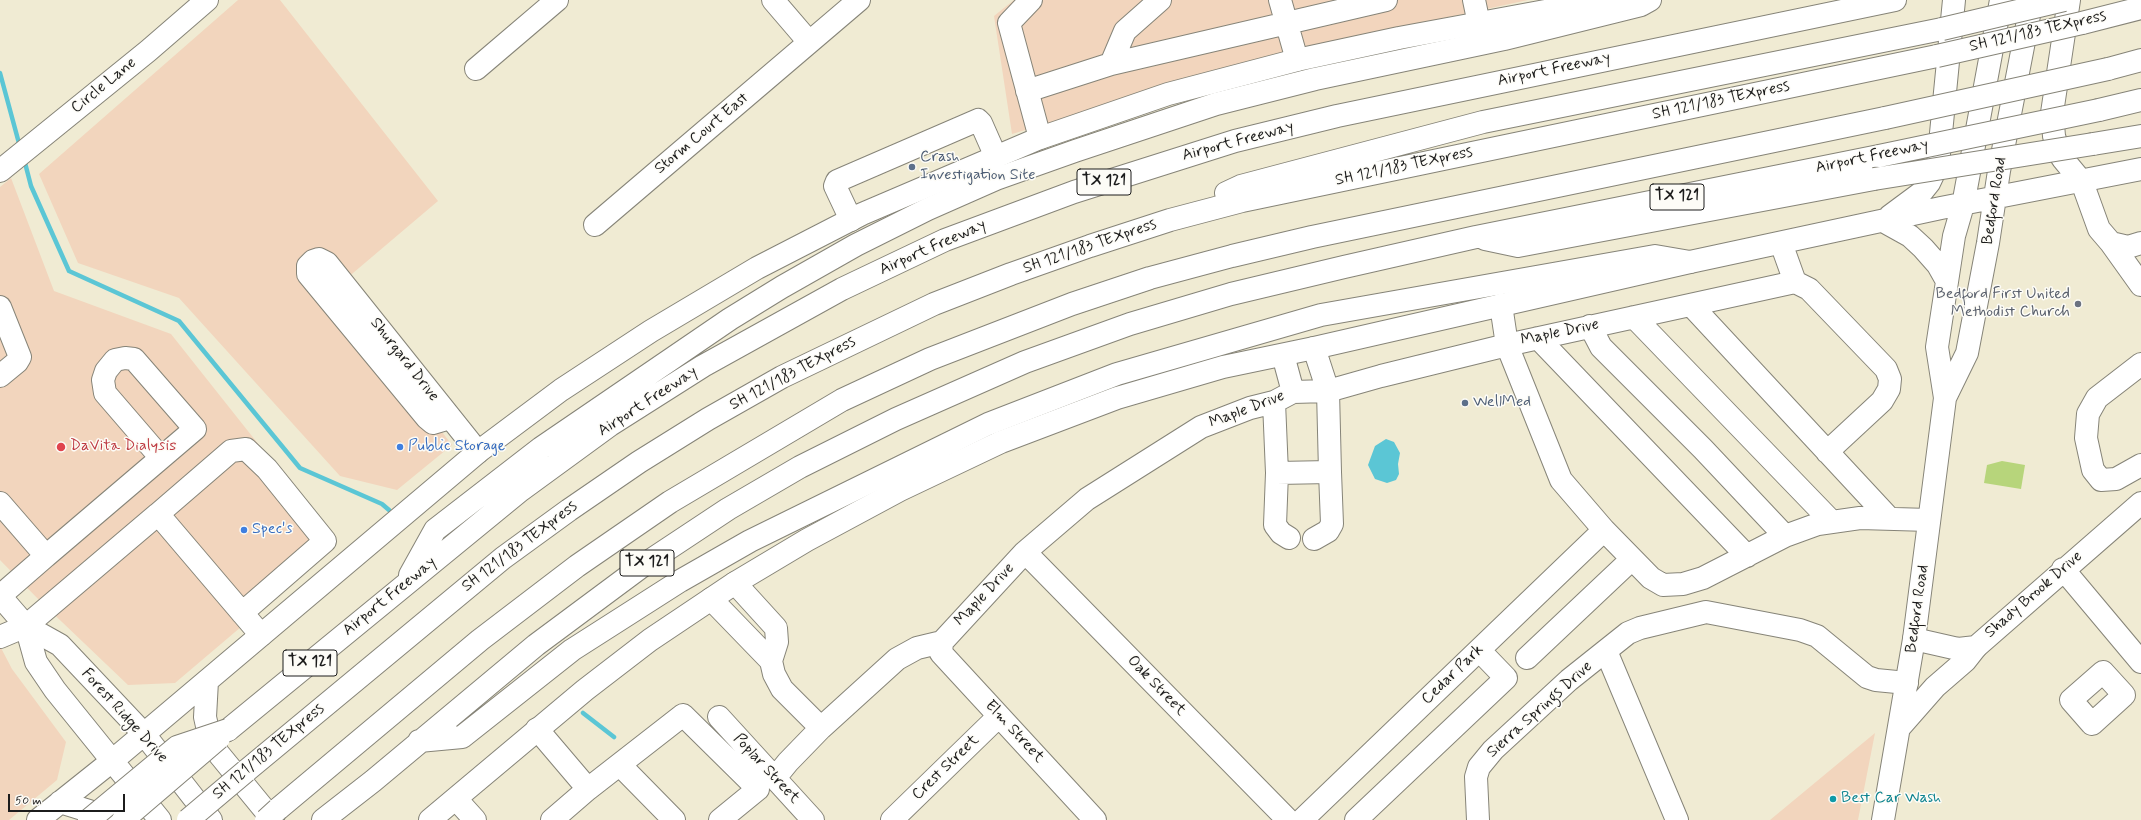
<!DOCTYPE html>
<style>
body{margin:0}
#map{position:relative;width:2141px;height:820px;overflow:hidden;background:#f0ebd3;font-family:Mynerve,sans-serif}
canvas{display:block}
.scale{position:absolute;left:8px;top:794px;width:117px;height:18px;box-sizing:border-box;border:2px solid #1c1c1c;border-top:0;padding-left:5px;font-size:12px;line-height:14px;white-space:nowrap;color:#1c1c1c;-webkit-text-stroke:3px #fdfcf7;paint-order:stroke}
</style>
<div id="map">
<canvas width="2141" height="820"></canvas>
<div class="scale">50 m</div>
</div>
<script>
const ctx = document.querySelector('canvas').getContext('2d');
ctx.lineJoin = 'round';
function paint(path, color) {
  ctx.fillStyle = color;
  ctx.fill(path, 'evenodd');
}
function toPath(rows) {
  const path = new Path2D();
  for (const r of rows) {
    path.moveTo(r[0], r[1]);
    for (let i = 2; i < r.length; i += 2) path.lineTo(r[i], r[i + 1]);
  }
  return path;
}
function strokePath(path, color, width, dash) {
  ctx.strokeStyle = color;
  ctx.lineWidth = width;
  ctx.lineCap = dash ? 'butt' : 'round';
  ctx.setLineDash(dash || []);
  ctx.stroke(path);
}
function label(font, color, halo, rows, align = 'center') {
  ctx.font = font + ' Mynerve,sans-serif';
  ctx.lineWidth = 3;
  ctx.setLineDash([]);
  ctx.textBaseline = 'middle';
  ctx.strokeStyle = halo;
  ctx.fillStyle = color;
  for (const [text, x, y, turn = 0] of rows) {
    ctx.save();
    ctx.translate(x, y);
    ctx.rotate((+turn || 0) * Math.PI / 180);
    ctx.textAlign = isNaN(turn) ? turn : align;
    if (halo) ctx.strokeText(text, 0, 0);
    ctx.fillText(text, 0, 0);
    ctx.restore();
  }
}
paint(toPath([
 [238,0,280,0,438,201,333,290,452,445,397,490,340,476,179,298,78,263,39,174],
 [1014,0,1528,0,1366,35,1241,65,1012,134,994,16],
 [11,178,54,291,171,334,332,537,334,548,175,683,128,685,40,601,0,560,0,187],
 [0,646,12,669,66,742,57,780,9,820,0,820],
 [1875,733,1858,820,1770,820]
]), '#f2d5bd');
paint(toPath([
 [2002,461,2025,465,2021,489,1984,483,1987,465]
]), '#b7d57b');
paint(toPath([
 [1386,439,1394,442,1400,453,1398,464,1399,474,1396,480,1387,483,1375,479,1368,465,1375,446]
]), '#5bc6d5');
strokePath(toPath([
 [0,73,20,147],
 [24,159,31,186,69,271,179,321,300,468,382,504,389,510],
 [583,713,614,737]
]), '#5bc6d5', 4.5);
const minor = toPath([
 [773,0,809,42],
 [1031,0,1009,23,1040,138],
 [1280,0,1297,60],
 [1474,0,1479,24],
 [1111,64,1386,0],
 [476,69,557,0],
 [1027,91,1111,64,1125,31,1160,0],
 [0,171,148,51,207,0],
 [2082,182,2099,229,2111,243,2128,247,2141,243],
 [851,220,835,186,837,181,978,120,981,123,996,157],
 [595,225,859,0],
 [2111,243,2141,285],
 [1795,282,1809,289,1886,369,1890,379,1889,389,1882,401,1827,452],
 [1501,305,1507,345,1561,480,1604,530,1651,578,1663,585,1683,584,1703,578,1785,536,1818,524,1860,518,1929,520],
 [1691,305,1888,517],
 [0,307,20,357,17,362,0,376],
 [1634,317,1831,521],
 [1590,326,1601,347,1703,449,1785,536],
 [1538,338,1747,556],
 [1283,355,1293,392],
 [2141,364,2097,398,2088,414,2086,438,2093,470,2101,480,2116,479,2141,465],
 [1274,402,1277,473,1330,472,1328,391,1314,348],
 [450,418,433,423,427,418,308,274,308,266,313,261,319,259,327,263,478,452],
 [1277,473,1275,525,1281,533,1289,538],
 [0,503,46,556,0,596],
 [158,514,231,451,246,449,267,469,325,541,242,613],
 [1314,539,1328,531,1332,524,1330,472],
 [1025,552,1288,820],
 [46,556,161,458,195,429,134,359,125,358,115,360,106,371,103,380,105,393,161,458],
 [2063,569,2141,662],
 [735,583,776,628,777,642,771,661,774,674,782,689,821,728],
 [711,599,771,661],
 [0,637,26,626,158,514,261,635],
 [1914,639,1958,649,1976,647,2141,503],
 [942,642,941,653,1095,820],
 [1606,651,1677,820],
 [1527,658,1632,559],
 [2103,672,2124,695,2092,724,2071,700,2103,672],
 [719,717,813,820],
 [537,729,588,789,683,715,758,789,720,820],
 [620,765,674,820],
 [775,778,788,762,821,728,897,659,917,648,942,642,1025,552,1087,499,1201,427,1250,408,1274,402,1293,392,1328,391,1381,376,1507,345,1795,282,1781,243],
 [456,799,475,820],
 [552,820,588,789],
 [892,820,999,716],
 [1302,820,1604,530],
 [1356,820,1506,678,1479,650],
 [1478,820,1476,777,1479,767,1493,750,1569,680,1628,633,1640,628,1706,612,1800,630,1817,636,1867,677,1876,680,1907,683]
]);
const major = toPath([
 [2069,0,2052,113,2054,136,2059,153,2063,159,2082,182],
 [1890,216,1921,193,1929,183,1938,164,1954,0],
 [1883,221,1910,236,1923,248,1938,265,1947,281],
 [1945,398,1967,353,1988,243,1999,171,2032,0],
 [0,596,26,626,60,645,144,734,211,820],
 [26,626,36,662,55,690,160,820],
 [207,681,205,717,209,735,218,753,273,820],
 [1899,728,1935,687,1965,661,1976,647],
 [60,802,89,811,104,820],
 [38,820,112,761,478,452,561,390,651,331,757,268,862,214,1040,138,1168,94,1297,60,1399,38,1605,0],
 [430,820,585,690,650,640,735,583,807,540,900,490,1001,442,1117,398,1223,367,1314,348,1690,262,1941,208,2141,169],
 [1883,820,1914,639,1945,398,1937,347,1954,236,1963,205,2001,0]
]);
const highway = toPath([
 [2082,23,2141,8],
 [2108,69,2141,60],
 [2099,110,2141,100],
 [2093,144,2141,136],
 [1226,193,1241,186,1483,122,1942,29],
 [1485,239,1518,246,1874,179],
 [410,575,435,530,541,448,730,319,782,287,856,245,928,209,996,179,1075,151,1216,104,1315,79,1504,39,1641,5,1650,0],
 [228,730,521,490,610,425,703,366,842,289,945,240,1074,192,1235,141,1337,116,1895,0],
 [419,741,462,737,572,650,680,581,750,541,988,424,1117,374,1321,315,1655,256,1690,262],
 [246,771,503,558,569,510,639,462,708,419,782,377,934,304,1011,274,1090,246,1170,220,1242,201,1937,56],
 [278,809,480,640,577,566,670,502,842,400,930,359,1072,304,1150,278,1232,256,1312,237,1885,118],
 [323,820,373,781,536,645,645,564,728,509,800,467,896,419,1025,362,1130,324,1231,294,1344,267,1476,237,1879,156]
]);
strokePath(minor, '#868478', 24);
strokePath(major, '#868478', 24);
strokePath(highway, '#868478', 24);
strokePath(minor, '#fff', 22);
strokePath(major, '#fff', 22);
strokePath(highway, '#fff', 22);
const highwayBridge = toPath([
 [1942,29,2064,0],
 [1937,56,2082,23],
 [1885,118,2108,69],
 [1879,156,2099,110],
 [1874,179,2093,144],
 [89,820,177,747,228,730],
 [123,820,219,738],
 [188,820,246,771],
 [266,820,278,809]
]);
strokePath(highwayBridge, '#868478', 24, []);
strokePath(highwayBridge, '#fff', 22);
for (const [x, y, r, color] of [
 [912,167,4,"#5c6f8a"],
 [2078,304,4,"#6b7280"],
 [1465,403,4,"#5c6f8a"],
 [61,447,5,"#e0444e"],
 [400,447,4,"#3f7fe0"],
 [244,530,4,"#3f7fe0"],
 [1833,799,4,"#0f9aa8"]
]) {
  const dot = new Path2D();
  dot.arc(x, y, r, 0, 2 * Math.PI);
  ctx.fillStyle = color;
  ctx.fill(dot);
  strokePath(dot, '#fdfcf7', 1.5);
}
for (const [x, y, w] of [
 [1104,182,54],
 [1677,197,54],
 [647,563,54],
 [310,663,54]
]) {
  const box = new Path2D();
  box.roundRect(x - w / 2, y - 13, w, 26, 3);
  ctx.fillStyle = '#fdfcf7';
  ctx.fill(box);
  strokePath(box, '#1c1c1c', 1);
}
label('bold 15px', '#1c1c1c', null, [
 ["TX 121",1104,182],
 ["TX 121",1677,197],
 ["TX 121",647,563],
 ["TX 121",310,663]
]);
label('16px', '#1c1c1c', '#fdfcf7', [
 ["SH 121/183 TEXpress",2038,32,-13],
 ["Airport Freeway",1554,70,-12],
 ["Circle Lane",104,86,-39],
 ["SH 121/183 TEXpress",1721,101,-12],
 ["Storm Court East",702,134,-40],
 ["Airport Freeway",1238,142,-15],
 ["Airport Freeway",1872,157,-12],
 ["SH 121/183 TEXpress",1404,167,-12],
 ["Bedford Road",1995,201,-81],
 ["SH 121/183 TEXpress",1090,247,-19],
 ["Airport Freeway",933,248,-24],
 ["Maple Drive",1560,333,-12],
 ["Shurgard Drive",404,360,52],
 ["SH 121/183 TEXpress",793,374,-28],
 ["Airport Freeway",648,402,-33],
 ["Maple Drive",1247,410,-21],
 ["SH 121/183 TEXpress",520,547,-37],
 ["Maple Drive",985,595,-47],
 ["Shady Brook Drive",2034,595,-41],
 ["Airport Freeway",390,597,-39],
 ["Bedford Road",1918,609,-82],
 ["Cedar Park",1453,675,-44],
 ["Oak Street",1156,686,46],
 ["Sierra Springs Drive",1540,710,-42],
 ["Forest Ridge Drive",124,716,48],
 ["Elm Street",1014,732,47],
 ["SH 121/183 TEXpress",269,752,-40],
 ["Crest Street",946,768,-44],
 ["Poplar Street",766,769,47]
]);
label('16px', '#4e5e75', '#fdfcf7', [
 ["Crash",920,158],
 ["Investigation Site",920,176],
 ["WellMed",1473,403]
], 'left');
label('16px', '#5b616d', '#fdfcf7', [
 ["Bedford First United",2070,295],
 ["Methodist Church",2070,313]
], 'right');
label('16px', '#be3a42', '#fdfcf7', [
 ["DaVita Dialysis",70,447]
], 'left');
label('16px', '#366cbe', '#fdfcf7', [
 ["Public Storage",408,447],
 ["Spec's",252,530]
], 'left');
label('16px', '#0d838f', '#fdfcf7', [
 ["Best Car Wash",1841,799]
], 'left');
</script>
